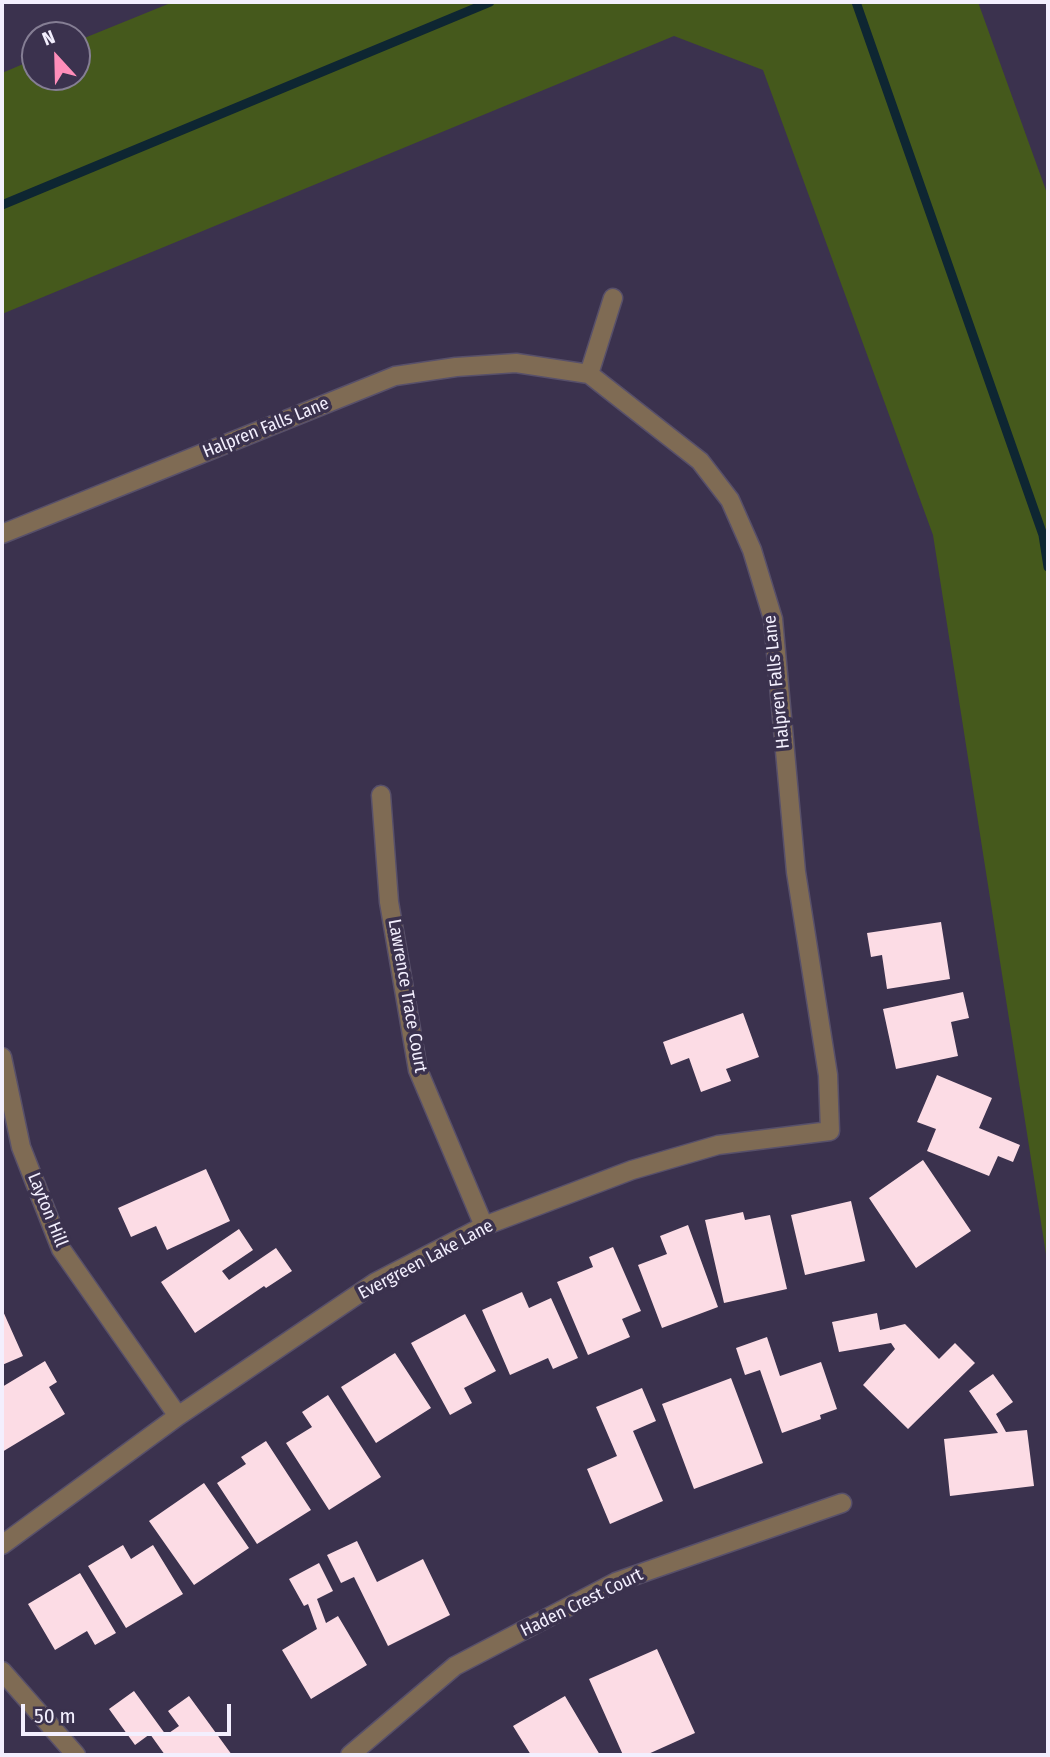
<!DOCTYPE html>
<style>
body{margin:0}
#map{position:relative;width:1050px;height:1757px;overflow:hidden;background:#3b324e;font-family:"Fira Sans Condensed",sans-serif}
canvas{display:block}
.frame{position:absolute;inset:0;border:4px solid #f3effe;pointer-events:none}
.north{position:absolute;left:21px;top:21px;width:70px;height:70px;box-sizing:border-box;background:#3b324e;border:2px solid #857e94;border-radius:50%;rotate:338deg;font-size:19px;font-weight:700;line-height:28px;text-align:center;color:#f3effe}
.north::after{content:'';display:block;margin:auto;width:24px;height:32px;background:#ff8eba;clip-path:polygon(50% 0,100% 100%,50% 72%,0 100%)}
.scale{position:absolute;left:21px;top:1704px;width:210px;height:32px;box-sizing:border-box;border:4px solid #f3effe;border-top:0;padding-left:9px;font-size:21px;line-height:24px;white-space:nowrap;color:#f3effe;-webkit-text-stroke:5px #3b324e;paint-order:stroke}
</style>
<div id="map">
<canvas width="1050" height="1757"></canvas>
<div class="frame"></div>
<div class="north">N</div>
<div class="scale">50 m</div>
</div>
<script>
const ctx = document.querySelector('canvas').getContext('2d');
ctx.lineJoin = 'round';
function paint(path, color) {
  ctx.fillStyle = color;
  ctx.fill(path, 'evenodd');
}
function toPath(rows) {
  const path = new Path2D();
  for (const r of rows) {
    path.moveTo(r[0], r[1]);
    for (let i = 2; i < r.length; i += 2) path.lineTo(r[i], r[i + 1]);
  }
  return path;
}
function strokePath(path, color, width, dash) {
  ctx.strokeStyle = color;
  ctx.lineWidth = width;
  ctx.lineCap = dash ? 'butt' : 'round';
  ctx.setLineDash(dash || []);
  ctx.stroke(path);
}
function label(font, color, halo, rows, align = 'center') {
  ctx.font = font + ' "Fira Sans Condensed",sans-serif';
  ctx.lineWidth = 7;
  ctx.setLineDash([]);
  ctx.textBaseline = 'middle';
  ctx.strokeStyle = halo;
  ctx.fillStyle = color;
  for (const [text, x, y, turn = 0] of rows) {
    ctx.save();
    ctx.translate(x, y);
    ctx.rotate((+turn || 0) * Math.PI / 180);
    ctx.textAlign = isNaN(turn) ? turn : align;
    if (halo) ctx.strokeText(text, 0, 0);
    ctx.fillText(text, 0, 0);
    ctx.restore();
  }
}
paint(toPath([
 [173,2,978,2,1048,196,1048,1267,933,535,763,70,674,36,2,314,2,73,35,59,35,77,77,77,77,41]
]), '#45591c');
strokePath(toPath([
 [856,2,1043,535,1048,567],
 [2,205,490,2]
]), '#0e2632', 9);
paint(toPath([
 [941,922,950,979,887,989,882,955,871,957,867,933],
 [963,992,969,1018,951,1022,958,1056,896,1069,883,1009],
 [743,1013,759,1057,726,1069,731,1081,701,1092,689,1058,671,1065,663,1042],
 [937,1075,992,1098,979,1128,1020,1145,1013,1162,998,1156,989,1176,927,1151,936,1129,917,1122],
 [923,1160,971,1231,916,1268,869,1198],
 [206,1169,230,1221,167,1250,156,1226,131,1237,118,1208],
 [851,1201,865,1261,805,1275,791,1215],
 [743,1212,745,1220,770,1215,787,1289,724,1303,705,1220],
 [688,1225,718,1307,662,1328,638,1265,667,1254,660,1236],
 [239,1229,253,1250,222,1271,229,1280,276,1248,292,1271,266,1288,264,1286,195,1333,161,1282],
 [613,1247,641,1311,622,1319,630,1337,588,1355,557,1282,593,1267,589,1257],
 [522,1292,529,1308,551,1298,578,1358,553,1369,548,1358,510,1375,482,1310],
 [2,1309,23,1356,2,1365],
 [877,1313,880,1330,905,1324,939,1359,955,1343,975,1363,908,1429,863,1385,895,1349,891,1343,839,1352,832,1322],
 [465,1314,496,1371,464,1388,472,1403,450,1415,411,1343],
 [767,1337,780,1376,821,1362,837,1409,820,1415,821,1419,782,1433,760,1370,745,1375,736,1348],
 [395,1353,431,1408,376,1443,341,1387],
 [45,1361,57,1382,49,1387,65,1414,2,1452,2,1387],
 [993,1374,1013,1402,996,1414,1006,1432,1027,1430,1034,1486,950,1496,944,1439,998,1433,969,1391],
 [731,1378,763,1463,694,1489,662,1404],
 [642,1388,656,1421,633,1431,663,1501,610,1524,587,1469,617,1456,596,1407],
 [328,1395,381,1477,329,1510,286,1443,312,1427,302,1412],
 [266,1441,311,1510,257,1544,217,1483,246,1464,241,1457],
 [204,1483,249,1548,194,1585,149,1521],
 [357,1541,377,1582,423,1559,450,1615,388,1646,354,1577,341,1583,327,1555],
 [123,1545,131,1559,153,1545,183,1594,126,1628,88,1566],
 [319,1563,333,1591,317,1599,326,1623,338,1616,367,1665,311,1699,282,1650,317,1629,308,1604,304,1606,289,1579],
 [80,1573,116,1633,95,1645,87,1631,55,1650,28,1604],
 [657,1649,695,1733,646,1755,623,1755,589,1679],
 [134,1691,166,1735,179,1726,168,1711,189,1696,232,1755,165,1755,150,1734,135,1745,109,1709],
 [565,1696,600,1755,531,1755,513,1726]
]), '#fcdce5');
const minor = toPath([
 [589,374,613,298],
 [2,534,395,376,456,367,516,363,589,374,700,461,730,500,752,550,773,619,796,872,828,1075,830,1131,718,1145,632,1170,484,1226,376,1282,178,1416,2,1545],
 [381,795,389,902,418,1070,484,1226],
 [2,1057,21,1147,61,1249,178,1416],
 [2,1671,76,1755],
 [350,1755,455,1666,616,1582,842,1503]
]);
strokePath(minor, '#58506a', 21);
strokePath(minor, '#7f6b54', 18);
label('18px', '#f3effe', '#3b324e', [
 ["Halpren Falls Lane",266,428,-22],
 ["Halpren Falls Lane",777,682,-96],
 ["Lawrence Trace Court",407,996,80],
 ["Layton Hill",47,1210,68],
 ["Evergreen Lake Lane",426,1260,-28],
 ["Haden Crest Court",582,1603,-26]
]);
</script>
